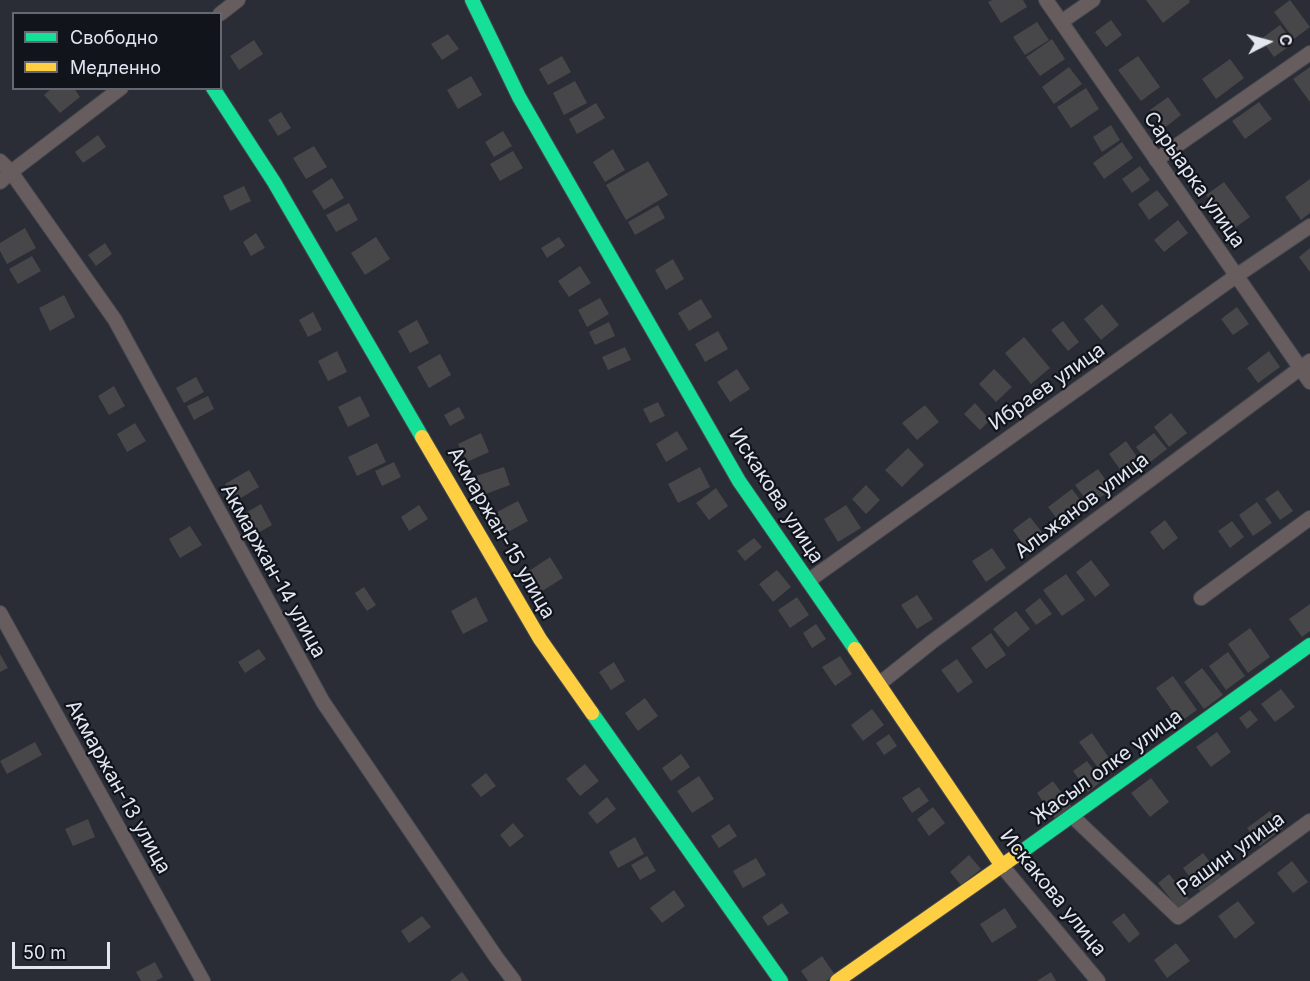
<!DOCTYPE html>
<meta charset="utf-8">
<style>
body{margin:0}
#map{position:relative;width:1310px;height:981px;overflow:hidden;background:#2a2d36;font-family:Inter,sans-serif}
canvas{display:block}
.legend{position:absolute;left:12px;top:12px;width:210px;height:78px;box-sizing:border-box;background:#11141b;border:2px solid #656871;margin:0;padding:8px 10px;list-style:none;font-size:18px;color:#e2e6f1}
.legend li{display:flex;align-items:center;gap:12px;height:30px}
.legend b{width:30px;border:2px solid #656871}
.north{position:absolute;left:1238px;top:12px;width:60px;height:60px;-webkit-text-stroke:4px #11141b;paint-order:stroke;rotate:84deg;font-size:16px;font-weight:700;line-height:24px;text-align:center;color:#e2e6f1}
.north::after{content:'';display:block;margin:auto;width:21px;height:27px;background:#e2e6f1;clip-path:polygon(50% 0,100% 100%,50% 72%,0 100%)}
.scale{position:absolute;left:12px;top:942px;width:98px;height:27px;box-sizing:border-box;border:3px solid #e2e6f1;border-top:0;padding-left:8px;font-size:18px;line-height:21px;white-space:nowrap;color:#e2e6f1;-webkit-text-stroke:4px #11141b;paint-order:stroke}
</style>
<div id="map">
<canvas width="1310" height="981"></canvas>
<ul class="legend">
<li><b style="height:8px;background:#16e098"></b>Свободно</li>
<li><b style="height:8px;background:#ffcf43"></b>Медленно</li>
</ul>
<div class="north">С</div>
<div class="scale">50 m</div>
</div>
<script>
const ctx = document.querySelector('canvas').getContext('2d');
ctx.lineJoin = 'round';
function paint(path, color) {
  ctx.fillStyle = color;
  ctx.fill(path, 'evenodd');
}
function toPath(rows) {
  const path = new Path2D();
  for (const r of rows) {
    path.moveTo(r[0], r[1]);
    for (let i = 2; i < r.length; i += 2) path.lineTo(r[i], r[i + 1]);
  }
  return path;
}
function strokePath(path, color, width, dash) {
  ctx.strokeStyle = color;
  ctx.lineWidth = width;
  ctx.lineCap = dash ? 'butt' : 'round';
  ctx.setLineDash(dash || []);
  ctx.stroke(path);
}
function label(font, color, halo, rows, align = 'center') {
  ctx.font = font + ' Inter,sans-serif';
  ctx.lineWidth = 4.5;
  ctx.setLineDash([]);
  ctx.textBaseline = 'middle';
  ctx.strokeStyle = halo;
  ctx.fillStyle = color;
  for (const [text, x, y, turn = 0] of rows) {
    ctx.save();
    ctx.translate(x, y);
    ctx.rotate((+turn || 0) * Math.PI / 180);
    ctx.textAlign = isNaN(turn) ? turn : align;
    if (halo) ctx.strokeText(text, 0, 0);
    ctx.fillText(text, 0, 0);
    ctx.restore();
  }
}
paint(toPath([
 [992,0,1023,0,1027,7,1001,23,988,2],
 [1146,0,1189,0,1190,2,1163,23],
 [1290,0,1310,27,1294,39,1274,12],
 [1111,20,1122,35,1106,47,1095,32],
 [1037,22,1049,40,1025,55,1013,37],
 [1280,25,1294,43,1274,57,1261,39],
 [448,34,459,49,442,60,431,44],
 [1052,39,1065,59,1040,76,1026,57],
 [254,40,263,54,239,70,230,56],
 [562,56,571,72,548,85,539,69],
 [1138,56,1160,87,1141,101,1118,70],
 [1230,59,1244,78,1216,99,1202,79],
 [1069,67,1082,84,1054,104,1042,87],
 [1310,67,1310,102,1293,79],
 [471,76,482,95,458,109,447,90],
 [575,81,587,103,564,115,553,93],
 [52,88,74,88,80,97,60,113,44,95],
 [1086,88,1099,109,1071,128,1057,107],
 [1168,97,1181,115,1163,129,1150,110],
 [1259,102,1272,119,1245,139,1232,121],
 [596,103,605,118,577,134,569,119],
 [281,112,291,128,278,136,268,120],
 [1111,125,1120,140,1102,152,1093,137],
 [503,131,512,146,494,157,485,142],
 [98,135,106,147,83,163,75,152],
 [1122,142,1133,158,1104,179,1093,163],
 [314,146,327,167,306,179,293,158],
 [613,149,625,170,605,182,593,162],
 [513,151,523,168,500,181,490,164],
 [648,161,668,195,626,220,606,185],
 [1140,166,1150,180,1132,193,1122,179],
 [332,178,344,198,324,210,312,191],
 [1310,179,1310,213,1301,220,1285,197],
 [1224,182,1250,217,1232,230,1206,195],
 [244,186,251,201,230,211,223,196],
 [1157,190,1169,205,1149,220,1138,204],
 [349,203,358,220,336,232,326,215],
 [658,205,665,218,635,235,628,222],
 [1178,220,1188,233,1164,252,1154,240],
 [25,228,36,248,7,264,0,251,0,243],
 [256,233,265,248,251,256,243,242],
 [376,237,390,259,365,275,351,253],
 [559,237,565,246,547,258,541,248],
 [105,243,112,254,96,266,88,255],
 [1310,248,1310,272,1299,257],
 [32,256,41,271,18,284,9,269],
 [673,259,684,279,666,290,655,270],
 [580,266,591,283,569,297,558,281],
 [64,295,75,317,50,331,39,308],
 [600,298,609,314,587,327,578,310],
 [701,299,712,317,689,331,678,313],
 [1102,304,1119,325,1101,340,1084,319],
 [1237,307,1249,324,1233,335,1221,319],
 [313,312,322,330,308,337,299,320],
 [417,320,429,343,410,353,398,331],
 [1063,321,1079,342,1068,351,1051,330],
 [609,322,615,336,595,345,589,332],
 [718,331,728,349,705,362,695,344],
 [1024,337,1050,368,1031,384,1005,353],
 [625,347,631,360,608,370,602,357],
 [337,351,347,372,328,381,318,361],
 [1269,351,1280,367,1258,383,1247,368],
 [440,354,451,375,429,388,417,367],
 [737,369,750,389,730,402,717,382],
 [994,369,1012,387,996,402,979,384],
 [196,377,204,392,184,403,176,388],
 [114,386,125,406,109,415,98,396],
 [208,396,214,409,194,420,187,406],
 [360,396,370,416,348,427,338,407],
 [658,402,665,416,650,423,643,409],
 [975,403,990,420,980,430,964,414],
 [925,405,939,422,917,440,902,423],
 [459,407,465,418,450,426,444,415],
 [1171,413,1187,433,1169,447,1154,427],
 [135,423,146,441,127,452,117,434],
 [677,431,688,449,666,462,656,444],
 [481,433,489,452,467,462,458,444],
 [1154,433,1167,449,1149,463,1136,447],
 [1126,441,1144,467,1127,479,1109,454],
 [377,443,386,462,357,476,348,457],
 [908,448,924,465,902,487,885,470],
 [394,462,401,477,382,486,375,471],
 [504,467,510,485,483,495,476,476],
 [700,467,710,487,678,503,668,484],
 [1098,469,1112,489,1090,505,1075,485],
 [249,470,259,487,236,501,225,484],
 [866,485,880,500,866,514,852,499],
 [716,488,728,506,709,520,696,503],
 [1072,489,1087,509,1063,527,1048,507],
 [1278,490,1293,511,1280,520,1265,499],
 [518,501,528,521,506,533,495,513],
 [1257,502,1272,523,1253,536,1239,515],
 [261,504,272,525,251,537,240,516],
 [419,505,428,519,409,531,401,517],
 [846,505,861,528,838,542,824,519],
 [1030,517,1045,536,1026,549,1013,530],
 [1165,520,1178,538,1163,550,1150,532],
 [1232,521,1244,537,1230,548,1218,531],
 [190,526,202,545,180,558,169,539],
 [754,538,762,547,745,561,737,551],
 [992,548,1006,568,986,582,972,561],
 [550,557,563,578,539,593,526,573],
 [1091,560,1110,585,1095,597,1076,572],
 [777,570,791,587,773,602,759,584],
 [1066,574,1085,600,1062,616,1043,590],
 [364,587,376,605,367,611,355,593],
 [917,595,933,619,917,629,901,605],
 [476,597,488,621,463,634,451,611],
 [797,597,809,615,790,628,778,610],
 [1040,598,1052,614,1036,625,1025,610],
 [1310,604,1310,631,1302,637,1289,619],
 [1016,611,1030,629,1008,647,993,629],
 [816,624,826,639,812,648,803,633],
 [1250,628,1270,657,1248,673,1228,644],
 [991,633,1006,655,986,669,971,648],
 [259,649,266,659,245,673,238,662],
 [1228,652,1245,676,1226,690,1209,666],
 [0,654,8,668,0,672],
 [840,656,852,674,835,686,822,667],
 [957,659,973,682,958,693,941,670],
 [614,662,625,681,611,690,599,672],
 [1202,668,1223,695,1204,709,1184,682],
 [1173,676,1197,710,1180,722,1156,688],
 [1281,689,1295,707,1275,722,1261,704],
 [645,698,658,716,638,731,625,713],
 [872,709,884,725,863,741,851,725],
 [1250,710,1258,720,1247,729,1239,718],
 [1217,732,1231,752,1211,767,1196,747],
 [1092,733,1116,768,1104,776,1079,742],
 [889,734,897,746,884,755,876,743],
 [35,742,42,755,7,774,0,761],
 [681,754,690,767,671,781,662,768],
 [1087,761,1102,781,1088,792,1073,771],
 [585,764,599,781,580,796,566,779],
 [486,773,496,786,481,797,471,785],
 [699,776,714,799,692,813,677,791],
 [1151,778,1169,802,1150,817,1131,793],
 [1053,781,1072,807,1055,819,1037,793],
 [919,787,929,801,912,813,902,798],
 [607,797,616,809,597,824,588,813],
 [933,807,945,823,929,836,917,819],
 [1270,811,1283,828,1260,846,1247,828],
 [88,819,95,837,73,846,65,829],
 [513,823,524,836,510,847,500,835],
 [729,824,737,836,719,848,711,836],
 [635,837,644,854,618,868,609,852],
 [1203,853,1221,876,1201,892,1183,868],
 [969,855,981,869,961,885,950,872],
 [647,856,656,871,640,880,631,865],
 [756,858,766,875,743,888,733,871],
 [1292,861,1308,882,1293,893,1277,873],
 [1169,874,1189,899,1178,908,1158,883],
 [674,890,685,906,662,923,650,908],
 [1238,901,1255,923,1235,939,1218,916],
 [782,903,789,913,768,926,762,917],
 [1005,908,1017,927,992,943,980,924],
 [1124,913,1140,934,1129,943,1112,922],
 [422,916,431,927,409,943,401,931],
 [1176,943,1190,961,1167,978,1154,960],
 [822,956,835,975,826,981,808,981,801,971],
 [155,962,163,977,156,981,141,981,136,972],
 [462,972,469,981,450,981],
 [1051,972,1056,981,1037,981]
]), '#474649');
const street = toPath([
 [1046,0,1310,382],
 [220,14,238,0],
 [1061,22,1093,0],
 [1156,160,1310,53],
 [0,161,11,172,115,320,323,702,496,957,514,981],
 [0,182,11,172,121,88],
 [808,581,1236,276,1310,226],
 [1201,598,1310,518],
 [0,613,203,981],
 [879,684,933,641,1310,361],
 [1072,816,1178,917,1310,821],
 [1002,866,1098,981]
]);
const fast = toPath([
 [472,0,519,97,739,481,855,649],
 [213,88,274,182,422,437],
 [592,713,781,981],
 [1017,855,1310,645]
]);
const slow = toPath([
 [422,437,540,639,592,713],
 [855,649,1002,866],
 [837,981,1017,855]
]);
strokePath(street, '#45484f', 16);
strokePath(fast, '#45484f', 16);
strokePath(slow, '#45484f', 16);
strokePath(street, '#675d5f', 14);
strokePath(fast, '#16e098', 14);
strokePath(slow, '#ffcf43', 14);
label('20px', '#e2e6f1', '#11141b', [
 ["Сарыарка улица",1194,180,55],
 ["Ибраев улица",1047,387,-35],
 ["Искакова улица",776,496,57],
 ["Альжанов улица",1082,506,-37],
 ["Акмаржан-15 улица",501,533,60],
 ["Акмаржан-14 улица",273,571,61],
 ["Жасыл олке улица",1107,767,-36],
 ["Акмаржан-13 улица",118,787,61],
 ["Рашин улица",1231,854,-36],
 ["Искакова улица",1053,893,51]
]);
</script>
